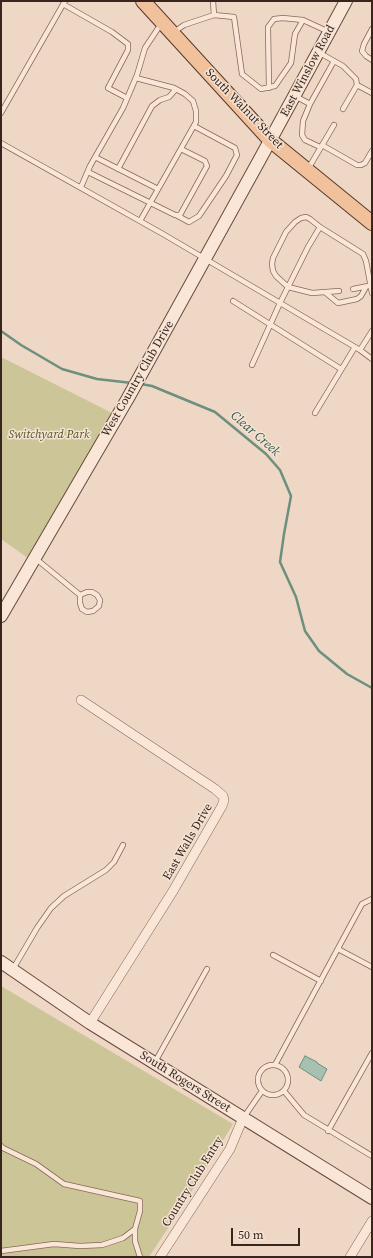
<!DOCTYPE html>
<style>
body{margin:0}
#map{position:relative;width:373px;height:1258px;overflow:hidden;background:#eed7c4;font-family:"Source Serif 4",serif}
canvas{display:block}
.frame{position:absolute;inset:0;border:2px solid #39241e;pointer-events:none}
.scale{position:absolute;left:231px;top:1228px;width:69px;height:18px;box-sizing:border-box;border:2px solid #39241e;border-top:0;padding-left:5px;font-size:12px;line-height:14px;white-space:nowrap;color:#39241e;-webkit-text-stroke:3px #f5e3d4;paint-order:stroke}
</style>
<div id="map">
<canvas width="373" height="1258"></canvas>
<div class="frame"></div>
<div class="scale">50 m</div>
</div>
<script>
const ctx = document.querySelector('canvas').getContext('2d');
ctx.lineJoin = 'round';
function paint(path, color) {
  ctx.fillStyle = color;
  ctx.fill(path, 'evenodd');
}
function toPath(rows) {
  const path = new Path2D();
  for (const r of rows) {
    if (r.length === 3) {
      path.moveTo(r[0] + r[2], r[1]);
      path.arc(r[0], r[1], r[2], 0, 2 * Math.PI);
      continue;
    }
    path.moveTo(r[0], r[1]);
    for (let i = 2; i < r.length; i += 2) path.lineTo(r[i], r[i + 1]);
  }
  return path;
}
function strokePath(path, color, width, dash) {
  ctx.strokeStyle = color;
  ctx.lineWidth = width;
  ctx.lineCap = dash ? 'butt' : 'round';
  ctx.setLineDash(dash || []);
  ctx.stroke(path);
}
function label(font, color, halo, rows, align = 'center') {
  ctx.font = font + ' "Source Serif 4",serif';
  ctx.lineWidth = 3;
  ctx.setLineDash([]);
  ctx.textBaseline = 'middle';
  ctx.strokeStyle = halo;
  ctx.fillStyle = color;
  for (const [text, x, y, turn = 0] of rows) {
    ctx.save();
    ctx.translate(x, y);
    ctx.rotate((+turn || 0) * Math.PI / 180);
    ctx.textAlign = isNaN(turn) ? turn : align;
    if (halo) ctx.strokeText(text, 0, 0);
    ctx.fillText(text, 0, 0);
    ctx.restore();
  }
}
paint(toPath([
 [1,357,114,414,35,563,1,539],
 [1,986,233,1124,185,1202,149,1257,1,1257]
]), '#ccc598');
const water = toPath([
 [305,1056,317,1062,317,1063,327,1069,321,1081,299,1067,305,1056]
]);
paint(water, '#a6c1b2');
strokePath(water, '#6d8f7e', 1);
strokePath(toPath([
 [1,331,21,345,62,369,97,379,132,383],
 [141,384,152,386,215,412,266,454,280,470,291,496,284,534,280,562,296,597,305,631,319,651,347,674,372,688]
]), '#6d8f7e', 2.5);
const lane = toPath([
 [63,4,112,32,128,44,128,50,108,88,127,98],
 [214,15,234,17,242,74,261,89,275,86,291,63,295,34,303,20,329,32],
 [372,29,364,44,362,51,366,56,372,60],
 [174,32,184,25,214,15,213,1],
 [318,52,343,66,356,79,357,85,343,109],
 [136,78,174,88,185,94,193,101,196,111,196,122,140,221],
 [357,85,372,93],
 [269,88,268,27,274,19,283,18,303,20],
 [295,96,310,104,303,121,302,135,305,140,320,147],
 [310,104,334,61],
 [1,113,65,1],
 [1,143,163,234,360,350],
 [322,145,357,165,361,165,365,163,372,151],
 [95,157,158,189],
 [118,169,152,106,160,100,169,97,176,89],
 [308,169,334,125],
 [88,172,175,215,180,215,207,166,205,161,181,149],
 [81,187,90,166,123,108,137,75,145,48,161,24],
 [176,215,189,222,199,216,226,176,237,155,235,148,194,126],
 [320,227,363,254,366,261,372,293],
 [353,289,368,286],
 [326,293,338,303,357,299,361,296,366,287],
 [233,301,341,369],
 [372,331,360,350,372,359],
 [252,365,280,303,308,247,320,227,310,219,306,217,301,218,295,222,286,232,273,258,272,264,273,271,276,276,288,287,312,293,339,291],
 [315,413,355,347],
 [35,558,80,595,80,603,82,609,87,612,93,611,99,606,100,600,97,595,92,592,87,592,80,595],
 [338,949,372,967],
 [273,955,321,981],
 [13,969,37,928,51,908,64,896,106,870,114,862,123,845],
 [155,1062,207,969],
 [273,1080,15],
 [275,1065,362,904,372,899],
 [284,1091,304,1115,372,1156],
 [244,1117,262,1091],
 [328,1131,372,1053],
 [1,1146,3,1148,36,1164,64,1184,140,1201,140,1211,135,1229,135,1241,140,1257],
 [1,1251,54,1244,80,1246,102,1245,123,1238,135,1229]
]);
const street = toPath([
 [81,700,215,789,223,796,224,800,222,806,173,891,90,1023],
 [160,1257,230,1149,243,1118],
 [350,1257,372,1221]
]);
const secondary = toPath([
 [1,616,128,398,260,159,346,1],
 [1,962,90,1023,372,1198]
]);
const primary = toPath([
 [143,1,270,140,372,223]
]);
strokePath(lane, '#89675a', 6);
strokePath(street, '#89675a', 10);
strokePath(secondary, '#6a493e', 14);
strokePath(primary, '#56372f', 16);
strokePath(lane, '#f9e6d7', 4.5);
strokePath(street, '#f9e6d7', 9);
strokePath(secondary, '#f9e6d7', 12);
strokePath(primary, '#f1c19c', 14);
label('12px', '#39241e', '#f5e3d4', [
 ["East Winslow Road",308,71,-62],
 ["South Walnut Street",244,109,46],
 ["West Country Club Drive",138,379,-60],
 ["East Walls Drive",188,842,-60],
 ["South Rogers Street",185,1082,32],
 ["Country Club Entry",193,1182,-58]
]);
label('italic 12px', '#555525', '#f5e3d4', [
 ["Switchyard Park",49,435]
]);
label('italic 13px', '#2e584b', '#f5e3d4', [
 ["Clear Creek",255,434,41]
]);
</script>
